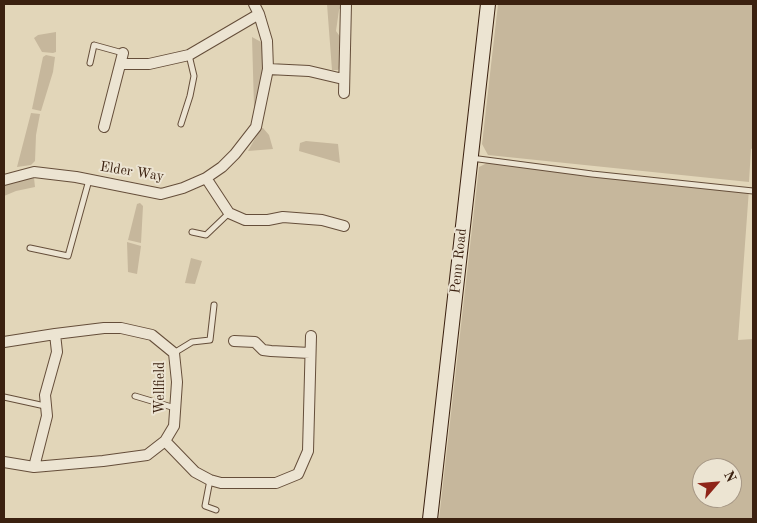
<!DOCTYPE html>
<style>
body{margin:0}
#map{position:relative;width:757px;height:523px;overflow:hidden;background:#e2d6b9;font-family:"Old Standard TT",serif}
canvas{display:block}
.frame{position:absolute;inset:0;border:5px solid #3b2110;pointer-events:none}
.north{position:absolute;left:692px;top:458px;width:50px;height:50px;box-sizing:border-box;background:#ece4d2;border:1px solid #a59684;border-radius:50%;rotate:63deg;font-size:14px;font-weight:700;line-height:20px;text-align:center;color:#3b2110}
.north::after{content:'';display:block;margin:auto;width:18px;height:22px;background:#8f2418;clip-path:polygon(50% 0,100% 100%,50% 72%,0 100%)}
</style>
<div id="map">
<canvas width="757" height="523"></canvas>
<div class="frame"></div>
<div class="north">N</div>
</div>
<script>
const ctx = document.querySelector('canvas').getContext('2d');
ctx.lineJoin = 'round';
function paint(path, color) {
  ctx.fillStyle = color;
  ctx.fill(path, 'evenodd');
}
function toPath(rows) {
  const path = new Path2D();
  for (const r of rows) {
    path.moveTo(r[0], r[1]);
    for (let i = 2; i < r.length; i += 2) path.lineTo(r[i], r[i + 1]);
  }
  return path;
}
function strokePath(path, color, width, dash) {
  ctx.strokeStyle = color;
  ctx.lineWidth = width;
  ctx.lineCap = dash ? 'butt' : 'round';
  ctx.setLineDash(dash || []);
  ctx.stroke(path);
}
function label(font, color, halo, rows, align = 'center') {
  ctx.font = font + ' "Old Standard TT",serif';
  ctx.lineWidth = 4;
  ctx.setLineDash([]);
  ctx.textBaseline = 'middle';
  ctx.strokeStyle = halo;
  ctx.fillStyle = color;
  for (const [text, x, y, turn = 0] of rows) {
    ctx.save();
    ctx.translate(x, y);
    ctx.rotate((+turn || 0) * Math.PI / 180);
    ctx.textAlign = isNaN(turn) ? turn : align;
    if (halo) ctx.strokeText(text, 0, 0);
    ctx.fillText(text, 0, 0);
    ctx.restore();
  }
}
paint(toPath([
 [327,4,342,4,342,5,339,10,336,31,341,38,341,65,338,70,332,70],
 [498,4,753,4,753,148,751,149,749,182,488,155,482,144],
 [56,32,56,52,53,53,42,52,34,38,38,35],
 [252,37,263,43,264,70,258,103,254,107],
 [46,55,55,57,53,72,41,111,32,109,43,57],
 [31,113,40,114,36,135,35,161,31,165,17,167],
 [261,128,263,128,269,135,273,149,248,151],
 [306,141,338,144,340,163,299,151,300,143],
 [489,162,749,189,738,340,753,339,753,519,439,519,479,167],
 [702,468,732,468,732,498,702,498],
 [25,177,34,178,35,187,16,191,4,196,4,185],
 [140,203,143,206,141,243,128,240,137,204],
 [127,242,141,246,137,274,128,272],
 [191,258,202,261,195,284,185,283]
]), '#c6b79c');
const service = toPath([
 [90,63,94,45,123,53],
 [181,124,190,96,194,76,189,55],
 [471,158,592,174,753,191],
 [192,232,206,235,229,213],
 [30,248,68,256,89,180],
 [174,353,192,342,210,340,214,305],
 [135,396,175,408],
 [4,397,45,406],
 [210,480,205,506,216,510]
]);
const minor = toPath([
 [121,64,149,64,189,55,259,14],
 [268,69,309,71,343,79],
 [344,93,346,4],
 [104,127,123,53],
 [206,178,229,213,245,220,268,220,283,217,322,220,344,226],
 [4,180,34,172,76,177,161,194,183,188,206,178,222,167,235,154,256,127,268,69,267,41,259,14,254,4],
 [234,341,255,342,263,350,271,351,310,353],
 [4,342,55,334],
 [165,441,195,472,210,480,221,483,276,483,298,474,308,451,311,336],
 [4,462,34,467,103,461,147,455,165,441,174,426,177,382,174,353,152,335,121,328,104,328,55,334,57,352,45,395,47,416,34,467]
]);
const secondary = toPath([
 [430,519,488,4]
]);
strokePath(service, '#654e3a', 7);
strokePath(minor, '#654e3a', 12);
strokePath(secondary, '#3b2110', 16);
strokePath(service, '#ece4d2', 5);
strokePath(minor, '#ece4d2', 10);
strokePath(secondary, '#ece4d2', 14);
label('14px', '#3b2110', '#ece4d2', [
 ["Elder Way",132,172,9],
 ["Penn Road",459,261,-84],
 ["Wellfield",160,388,-90]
]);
</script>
